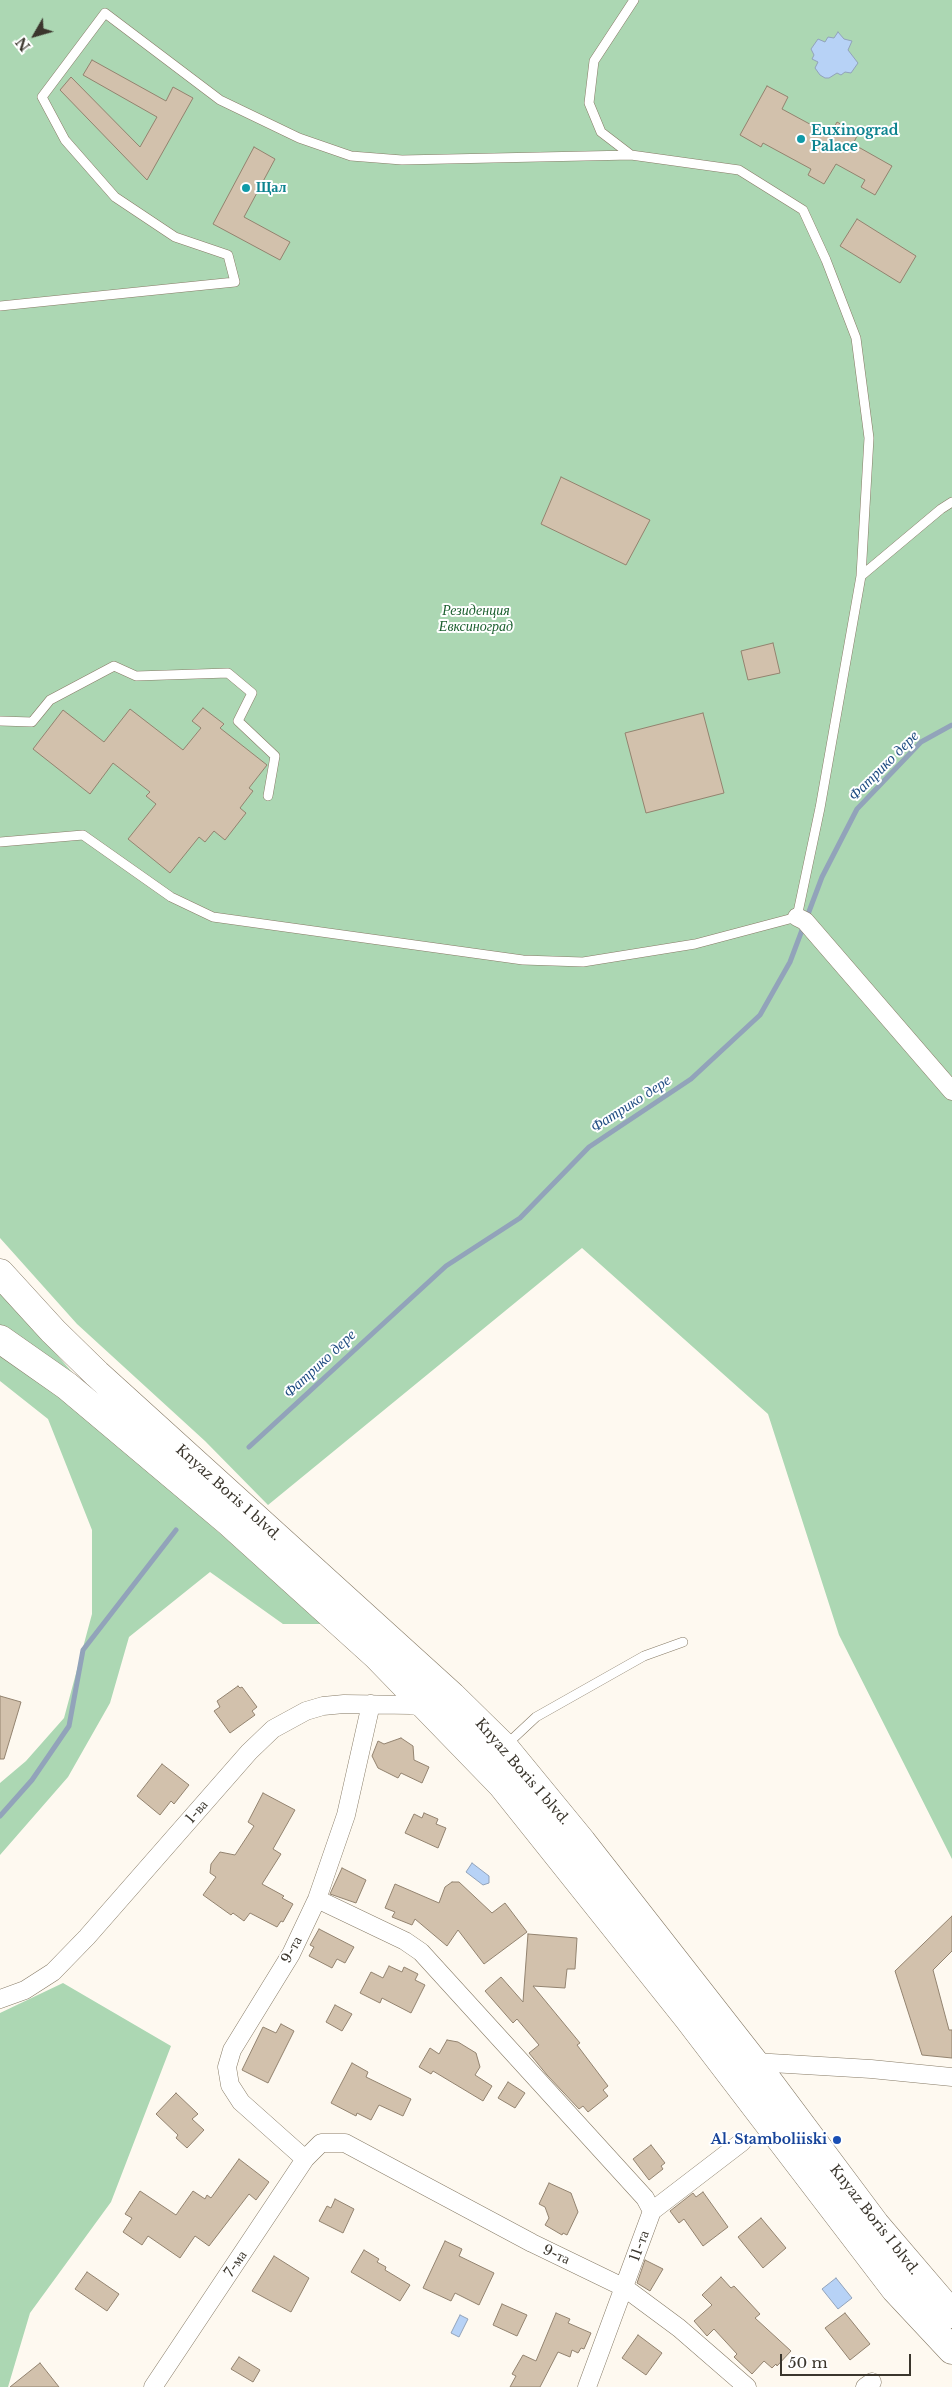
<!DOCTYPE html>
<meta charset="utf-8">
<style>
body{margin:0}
#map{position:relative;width:952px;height:2387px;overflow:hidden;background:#fef9f0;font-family:"Libre Baskerville",serif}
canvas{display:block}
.north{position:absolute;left:10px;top:10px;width:50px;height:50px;-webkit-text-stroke:4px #fff;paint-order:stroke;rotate:232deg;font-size:14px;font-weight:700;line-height:20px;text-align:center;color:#3b362d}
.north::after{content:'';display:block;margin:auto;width:18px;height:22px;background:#3b362d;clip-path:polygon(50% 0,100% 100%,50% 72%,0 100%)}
.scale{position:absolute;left:780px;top:2354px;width:131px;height:22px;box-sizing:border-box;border:2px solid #3b362d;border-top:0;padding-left:6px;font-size:15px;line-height:18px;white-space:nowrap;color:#3b362d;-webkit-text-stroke:4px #fff;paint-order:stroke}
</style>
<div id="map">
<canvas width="952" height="2387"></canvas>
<div class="north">N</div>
<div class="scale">50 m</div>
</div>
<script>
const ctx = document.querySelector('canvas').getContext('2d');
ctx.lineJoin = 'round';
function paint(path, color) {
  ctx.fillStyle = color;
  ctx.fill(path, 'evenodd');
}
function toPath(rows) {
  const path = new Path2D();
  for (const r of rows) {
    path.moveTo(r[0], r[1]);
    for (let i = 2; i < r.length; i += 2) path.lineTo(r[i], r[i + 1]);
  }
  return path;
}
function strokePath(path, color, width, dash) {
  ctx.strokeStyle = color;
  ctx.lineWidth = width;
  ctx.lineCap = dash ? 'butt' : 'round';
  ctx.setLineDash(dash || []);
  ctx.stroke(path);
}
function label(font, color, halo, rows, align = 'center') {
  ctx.font = font + ' "Libre Baskerville",serif';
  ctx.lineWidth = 4;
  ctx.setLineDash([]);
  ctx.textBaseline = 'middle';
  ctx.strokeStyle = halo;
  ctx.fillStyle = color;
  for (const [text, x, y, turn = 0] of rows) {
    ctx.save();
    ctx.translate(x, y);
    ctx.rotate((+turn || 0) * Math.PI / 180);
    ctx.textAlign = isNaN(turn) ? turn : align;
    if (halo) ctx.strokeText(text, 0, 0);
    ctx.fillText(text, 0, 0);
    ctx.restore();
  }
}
paint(toPath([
 [0,0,952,0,952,1859,839,1635,768,1414,582,1248,268,1505,205,1441,77,1324,0,1238],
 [0,1290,72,1372,67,1376,0,1328],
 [0,1352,129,1448,207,1522,323,1624,283,1624,210,1572,129,1637,110,1703,68,1777,0,1855,0,1783,26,1761,64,1718,92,1614,92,1530,48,1419,0,1381],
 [63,1983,171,2046,111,2202,30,2313,8,2387,0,2387,0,2013]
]), '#acd7b3');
const water = toPath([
 [838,32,844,39,852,41,848,50,858,63,851,73,845,72,841,75,837,73,829,78,825,78,820,75,815,68,818,62,812,59,814,55,811,49,818,39,825,42,828,37,834,38,838,32],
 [472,1863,489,1876,489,1883,483,1885,466,1872,472,1863],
 [836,2278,852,2298,838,2309,822,2289,836,2278],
 [460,2315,468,2319,459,2337,451,2333,460,2315]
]);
paint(water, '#b7d2f6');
strokePath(water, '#92a3ba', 1);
strokePath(toPath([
 [249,1447,446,1266,520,1218,589,1147,691,1079,760,1015,790,962,822,877,857,809,921,742,952,725],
 [0,1816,32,1780,69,1726,83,1650,176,1530]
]), '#92a3ba', 5);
const building = toPath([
 [92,60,166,101,173,87,193,98,147,180,60,90,71,77,140,147,157,117,83,75,92,60],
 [767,86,788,97,782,109,830,135,837,122,858,134,853,144,892,166,875,195,861,187,865,180,836,164,824,184,808,175,811,169,763,143,761,147,740,135,767,86],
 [254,147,275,159,244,217,290,242,280,260,213,224,254,147],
 [857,219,916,256,900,283,840,246,857,219],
 [561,477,650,520,626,565,541,524,561,477],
 [773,643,780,673,748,680,741,651,773,643],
 [203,708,224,724,220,728,267,765,249,788,253,791,240,808,246,813,225,840,214,831,205,842,199,837,170,873,128,839,156,804,146,796,150,792,113,763,90,794,33,749,63,710,104,742,130,709,183,750,201,728,192,721,203,708],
 [703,713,724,793,646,813,625,733,703,713],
 [238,1686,240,1688,242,1687,257,1707,252,1711,255,1715,230,1733,214,1711,220,1707,217,1701,238,1686],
 [0,1696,21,1702,4,1759,0,1759,0,1696],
 [401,1738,413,1746,414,1760,429,1767,422,1783,401,1773,398,1778,378,1768,372,1756,378,1741,384,1744,401,1738],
 [162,1764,189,1785,174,1804,171,1801,160,1815,137,1796,162,1764],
 [263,1793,295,1810,273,1849,281,1854,262,1884,284,1896,282,1898,293,1904,283,1922,281,1921,277,1927,250,1913,244,1921,233,1913,231,1915,203,1895,216,1877,210,1873,211,1864,220,1852,235,1855,254,1826,248,1822,263,1793],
 [424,1813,438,1819,436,1824,446,1828,438,1848,405,1833,414,1814,422,1818,424,1813],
 [342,1868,366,1880,356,1903,330,1894,342,1868],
 [452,1882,459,1882,492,1913,505,1903,527,1932,484,1964,458,1930,447,1946,415,1919,412,1925,392,1917,395,1912,385,1908,395,1884,439,1903,445,1887,452,1882],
 [952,1916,952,1951,933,1970,949,2030,952,2030,952,2058,922,2055,895,1971,952,1916],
 [319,1929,354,1947,345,1963,337,1959,332,1968,309,1956,314,1947,310,1945,319,1929],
 [528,1934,577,1938,575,1969,567,1969,565,1988,533,1986,580,2043,577,2045,608,2086,603,2090,608,2096,588,2112,583,2106,579,2109,547,2075,529,2053,539,2045,517,2019,513,2023,485,1991,501,1977,523,2002,528,1934],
 [389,1966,402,1972,404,1967,418,1974,415,1980,425,1985,411,2013,382,1998,380,2003,360,1993,371,1972,383,1978,389,1966],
 [335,2005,352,2014,342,2031,326,2022,335,2005],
 [281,2024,294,2031,268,2083,242,2070,263,2027,276,2033,281,2024],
 [447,2040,458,2042,476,2053,480,2067,475,2075,492,2086,483,2101,433,2071,431,2074,419,2067,430,2048,439,2054,447,2040],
 [352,2063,368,2072,366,2077,411,2099,403,2116,379,2105,371,2120,357,2113,356,2116,331,2103,352,2063],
 [508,2082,525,2093,515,2108,498,2098,508,2082],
 [176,2093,198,2114,192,2119,204,2130,187,2148,176,2138,178,2135,156,2114,176,2093],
 [651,2145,665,2163,661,2166,663,2169,649,2180,633,2159,651,2145],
 [239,2159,269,2182,256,2200,249,2194,209,2246,195,2236,180,2258,148,2236,142,2245,123,2232,132,2218,125,2214,140,2191,176,2215,193,2191,205,2199,207,2195,211,2198,239,2159],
 [549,2183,571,2193,578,2212,567,2235,563,2233,562,2235,545,2225,549,2218,545,2207,539,2204,549,2183],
 [703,2192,728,2227,703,2246,684,2219,679,2223,670,2211,693,2193,696,2197,703,2192],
 [335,2199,354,2209,343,2233,319,2221,327,2206,331,2208,335,2199],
 [761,2218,786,2248,763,2268,738,2237,761,2218],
 [445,2241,462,2249,459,2256,494,2273,479,2305,455,2293,451,2301,423,2288,445,2241],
 [364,2250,379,2259,377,2262,386,2267,385,2270,410,2285,400,2301,351,2272,364,2250],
 [274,2256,309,2278,291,2312,252,2291,274,2256],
 [645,2260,663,2269,650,2291,637,2283,645,2260],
 [87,2272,119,2294,107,2311,75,2289,87,2272],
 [721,2277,731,2288,734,2286,760,2314,755,2318,791,2351,777,2366,776,2364,772,2368,764,2361,752,2374,734,2357,737,2354,714,2329,707,2336,694,2321,712,2305,702,2295,721,2277],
 [502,2304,527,2315,517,2336,493,2325,502,2304],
 [556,2313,570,2319,568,2323,591,2333,584,2349,581,2348,578,2353,572,2350,570,2357,558,2352,540,2387,510,2387,516,2376,512,2374,523,2355,536,2361,556,2313],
 [845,2313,870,2344,850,2360,825,2328,845,2313],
 [638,2335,662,2353,646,2375,622,2358,638,2335],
 [239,2357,260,2370,253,2382,231,2369,239,2357],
 [40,2363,59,2387,10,2387,40,2363]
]);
paint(building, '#d2c1ac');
strokePath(building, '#93836f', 1);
const service = toPath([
 [631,155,601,132,589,103,594,61,634,0],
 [0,306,235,282,228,255,175,237,115,197,65,140,42,97,105,13,220,100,299,138,351,156,402,160,631,155,739,170,803,210,826,260,856,338,869,438,861,576],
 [0,721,32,722,50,700,114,666,136,676,228,673,252,693,238,721,275,756,268,796],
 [0,842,83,835,171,897,213,917,523,960,583,962,695,944,797,917,820,808,861,576,941,509,952,502],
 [506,1745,536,1717,644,1656,683,1642]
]);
const minor = toPath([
 [797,917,805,921,952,1091],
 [317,1899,405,1941,421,1952,645,2198,652,2211],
 [0,1999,25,1990,53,1972,87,1937,249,1752,273,1729,306,1711,323,1706,344,1704,411,1705,429,1708],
 [754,2062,871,2069,952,2077],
 [305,2159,241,2102,230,2085,227,2067,232,2050,291,1954,317,1899,346,1815,371,1704],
 [153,2387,305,2159,321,2143,345,2143,532,2243,625,2288,679,2328,747,2387],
 [587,2387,652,2211,742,2142],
 [865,2387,872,2382]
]);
const trunk = toPath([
 [0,1273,53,1331,97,1374,452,1696,504,1747,582,1842,754,2062,875,2224,952,2314],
 [0,1339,67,1386,230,1523,376,1655,502,1785,688,2018,895,2289,952,2350]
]);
strokePath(service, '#877b66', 10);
strokePath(minor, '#877b66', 19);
strokePath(trunk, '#877b66', 29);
strokePath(service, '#fff', 9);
strokePath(minor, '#fff', 18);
strokePath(trunk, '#fff', 28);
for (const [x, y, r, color] of [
 [801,139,5,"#0f9aa8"],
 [246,188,5,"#0f9aa8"],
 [837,2140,5,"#1a4fb4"]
]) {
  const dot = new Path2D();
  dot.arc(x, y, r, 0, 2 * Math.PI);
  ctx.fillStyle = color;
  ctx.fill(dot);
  strokePath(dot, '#fff', 2);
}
label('bold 14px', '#0d838f', '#fff', [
 ["Euxinograd",811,131],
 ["Palace",811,147],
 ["Щал",256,188]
], 'left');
label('italic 14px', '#1b5f2e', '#fff', [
 ["Резиденция",476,611],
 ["Евксиноград",476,627]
]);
label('14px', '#3b362d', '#fff', [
 ["Knyaz Boris I blvd.",228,1493,42],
 ["Knyaz Boris I blvd.",522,1772,49],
 ["1-ва",197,1812,-49],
 ["9-та",292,1950,-62],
 ["Knyaz Boris I blvd.",874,2220,52],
 ["11-та",640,2246,-70],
 ["9-та",556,2255,25],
 ["7-ма",236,2264,-56]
]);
label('bold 14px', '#164399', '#fff', [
 ["Al. Stamboliiski",827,2140]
], 'right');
label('italic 15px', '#1f4c82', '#fff', [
 ["Фатрико дере",884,766,-45],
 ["Фатрико дере",631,1104,-33],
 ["Фатрико дере",320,1364,-43]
]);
</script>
